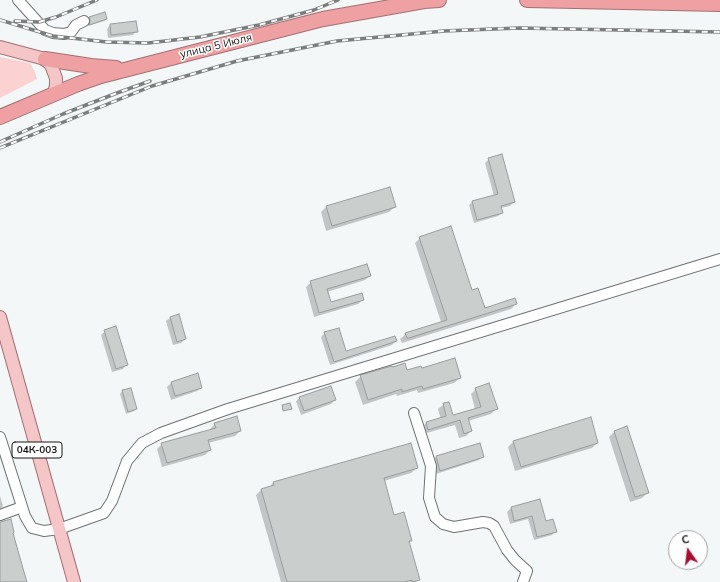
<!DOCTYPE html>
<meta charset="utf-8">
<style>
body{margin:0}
#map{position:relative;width:720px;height:582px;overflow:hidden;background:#f3f7f7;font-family:Mulish,sans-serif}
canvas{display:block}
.north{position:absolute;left:668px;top:530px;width:40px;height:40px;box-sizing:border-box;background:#fff;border:1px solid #a2a3a3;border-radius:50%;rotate:346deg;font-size:11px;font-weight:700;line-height:16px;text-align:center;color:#171818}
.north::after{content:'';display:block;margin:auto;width:14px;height:18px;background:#a70e30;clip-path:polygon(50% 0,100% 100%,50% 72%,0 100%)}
</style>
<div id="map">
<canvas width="720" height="582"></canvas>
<div class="north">С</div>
</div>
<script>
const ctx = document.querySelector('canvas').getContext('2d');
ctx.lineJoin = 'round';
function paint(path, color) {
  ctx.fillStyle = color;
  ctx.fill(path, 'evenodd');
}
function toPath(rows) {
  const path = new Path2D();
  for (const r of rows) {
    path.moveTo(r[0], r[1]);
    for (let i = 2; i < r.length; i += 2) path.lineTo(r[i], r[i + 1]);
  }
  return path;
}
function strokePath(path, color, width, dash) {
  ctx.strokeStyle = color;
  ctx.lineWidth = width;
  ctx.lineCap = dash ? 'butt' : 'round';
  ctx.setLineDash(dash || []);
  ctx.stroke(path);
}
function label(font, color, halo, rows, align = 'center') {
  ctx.font = font + ' Mulish,sans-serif';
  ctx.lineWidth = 3;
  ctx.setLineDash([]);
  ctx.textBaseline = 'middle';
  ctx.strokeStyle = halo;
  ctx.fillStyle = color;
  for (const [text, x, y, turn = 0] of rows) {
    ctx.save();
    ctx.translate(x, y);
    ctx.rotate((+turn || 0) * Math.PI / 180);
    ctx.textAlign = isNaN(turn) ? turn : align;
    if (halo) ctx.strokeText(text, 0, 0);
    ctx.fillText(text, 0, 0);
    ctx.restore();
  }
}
paint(toPath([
 [0,57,30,63,35,72,37,79,0,98]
]), '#fbd1d1');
paint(toPath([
 [90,18,106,19,104,21,88,26,89,24,87,20],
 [110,25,136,31,133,35,108,38,107,29],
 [489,159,514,202,510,206,501,208,502,213,498,216,474,223,469,205,473,201,494,196,485,163],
 [389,188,395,207,389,212,326,231,321,212,326,207],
 [420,238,472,291,484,309,516,304,511,309,402,343,400,339,406,334,441,322,415,243],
 [370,276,365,280,327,292,330,304,363,300,358,304,314,317,306,287,311,282],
 [170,318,185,339,181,343,173,345,166,321],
 [105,331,126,365,123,369,112,372,101,335],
 [325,333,345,352,396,341,392,345,330,365,321,337],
 [421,369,460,378,454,383,418,393,417,390,397,396,396,394,363,405,355,382,361,376],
 [171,383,201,388,197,391,171,400,167,387],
 [130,389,136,409,134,411,126,414,120,394,122,391],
 [476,389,496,409,491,414,468,421,471,431,466,436,459,438,455,425,423,434,421,428,426,423,441,419,438,409,444,404,452,416,475,409,471,394],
 [300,398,335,400,331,404,301,415,296,401],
 [215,424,240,431,235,436,208,443,210,450,205,455,162,467,157,449,162,444,211,430,210,429],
 [615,431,647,493,642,498,630,502,609,437],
 [513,442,597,443,592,448,515,471,508,447],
 [479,444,483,456,479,460,436,474,432,461,436,457],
 [417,468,411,473,384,481,394,516,411,540,409,542,419,579,416,582,281,582,256,495,261,490,268,488,273,483],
 [0,496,3,506,0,509],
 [540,501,545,522,556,531,552,535,534,540,528,519,510,524,507,512,511,508]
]), '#0003');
const building = toPath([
 [105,12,107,19,89,25,90,21,89,17,105,12],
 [136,21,138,32,111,35,110,24,136,21],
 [502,154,515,202,501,206,503,213,477,220,472,201,498,194,488,158,502,154],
 [390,187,396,207,332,226,326,206,390,187],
 [451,226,472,290,478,288,485,308,515,298,517,304,409,338,407,338,405,333,447,320,419,237,451,226],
 [367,264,371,276,327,289,331,302,362,293,364,300,319,313,310,281,367,264],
 [179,314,186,339,177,342,170,317,179,314],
 [116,326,128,365,116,369,104,330,116,326],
 [339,328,346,351,395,336,397,341,334,362,324,332,339,328],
 [455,358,461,378,423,389,422,386,402,392,402,389,368,400,360,375,392,366,393,367,405,363,407,370,421,366,422,368,455,358],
 [198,373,202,388,175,396,171,382,198,373],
 [489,383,498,409,468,418,472,431,464,434,460,420,428,430,426,422,446,416,443,403,449,402,453,415,481,407,475,388,489,383],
 [331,386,336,400,304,411,299,397,331,386],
 [131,388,137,409,128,412,122,390,131,388],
 [290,403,292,409,283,411,282,405,290,403],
 [237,416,241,431,208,440,211,450,167,463,161,443,216,428,214,423,237,416],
 [591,417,598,443,521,467,513,441,591,417],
 [627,426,649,493,635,497,614,431,627,426],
 [411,443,418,468,384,478,394,515,404,512,412,541,409,541,420,580,412,582,412,580,404,582,287,582,261,489,274,485,273,482,411,443],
 [480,443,484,457,440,471,436,456,480,443],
 [540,499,546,521,553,519,557,532,537,537,532,516,514,521,511,507,540,499],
 [11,519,14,532,13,533,24,572,27,582,0,582,0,522,11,519]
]);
paint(building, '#cacecd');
strokePath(building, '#999d9d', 1);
const minor = toPath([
 [18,0,45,30,53,33,64,34,71,32,76,25,84,21],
 [414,413,431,466,429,498,435,517,443,524,454,527,483,522,489,523,494,526,507,550,515,560,527,571,523,582],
 [0,437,25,516,32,528,44,531,59,529,104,513,112,501,127,461,142,443,161,433,228,409,720,259],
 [0,515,22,507]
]);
const major = toPath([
 [0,47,45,59,51,65,56,78,56,85,54,94],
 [0,317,74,582]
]);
const highway = toPath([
 [527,0,720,4],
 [45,59,91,66,116,68],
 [0,117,78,84,101,76,323,19,424,1,439,0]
]);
strokePath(minor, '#6f7272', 12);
strokePath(major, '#a37072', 14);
strokePath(highway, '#a37072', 16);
strokePath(minor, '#fff', 10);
strokePath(major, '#f5c6c7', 12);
strokePath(highway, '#efa0a2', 14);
const rail = toPath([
 [0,20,53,36,107,42,148,43,200,37,259,25,314,10,338,0],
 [15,21,39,22,56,17,97,0],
 [0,142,63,114,117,93,150,81],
 [0,148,152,86,237,61,337,41,444,31,519,28,720,32]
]);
strokePath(rail, '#7b7e7e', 3.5);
strokePath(rail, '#fff', 2, [6]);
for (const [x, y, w] of [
 [37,450,50]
]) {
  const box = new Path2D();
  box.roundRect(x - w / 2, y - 8, w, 16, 3);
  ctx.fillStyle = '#fff';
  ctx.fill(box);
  strokePath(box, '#171818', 1);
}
label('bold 10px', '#171818', null, [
 ["04К-003",37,450]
]);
label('11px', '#171818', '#fff', [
 ["улица 5 Июля",216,46,-14]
]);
</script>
